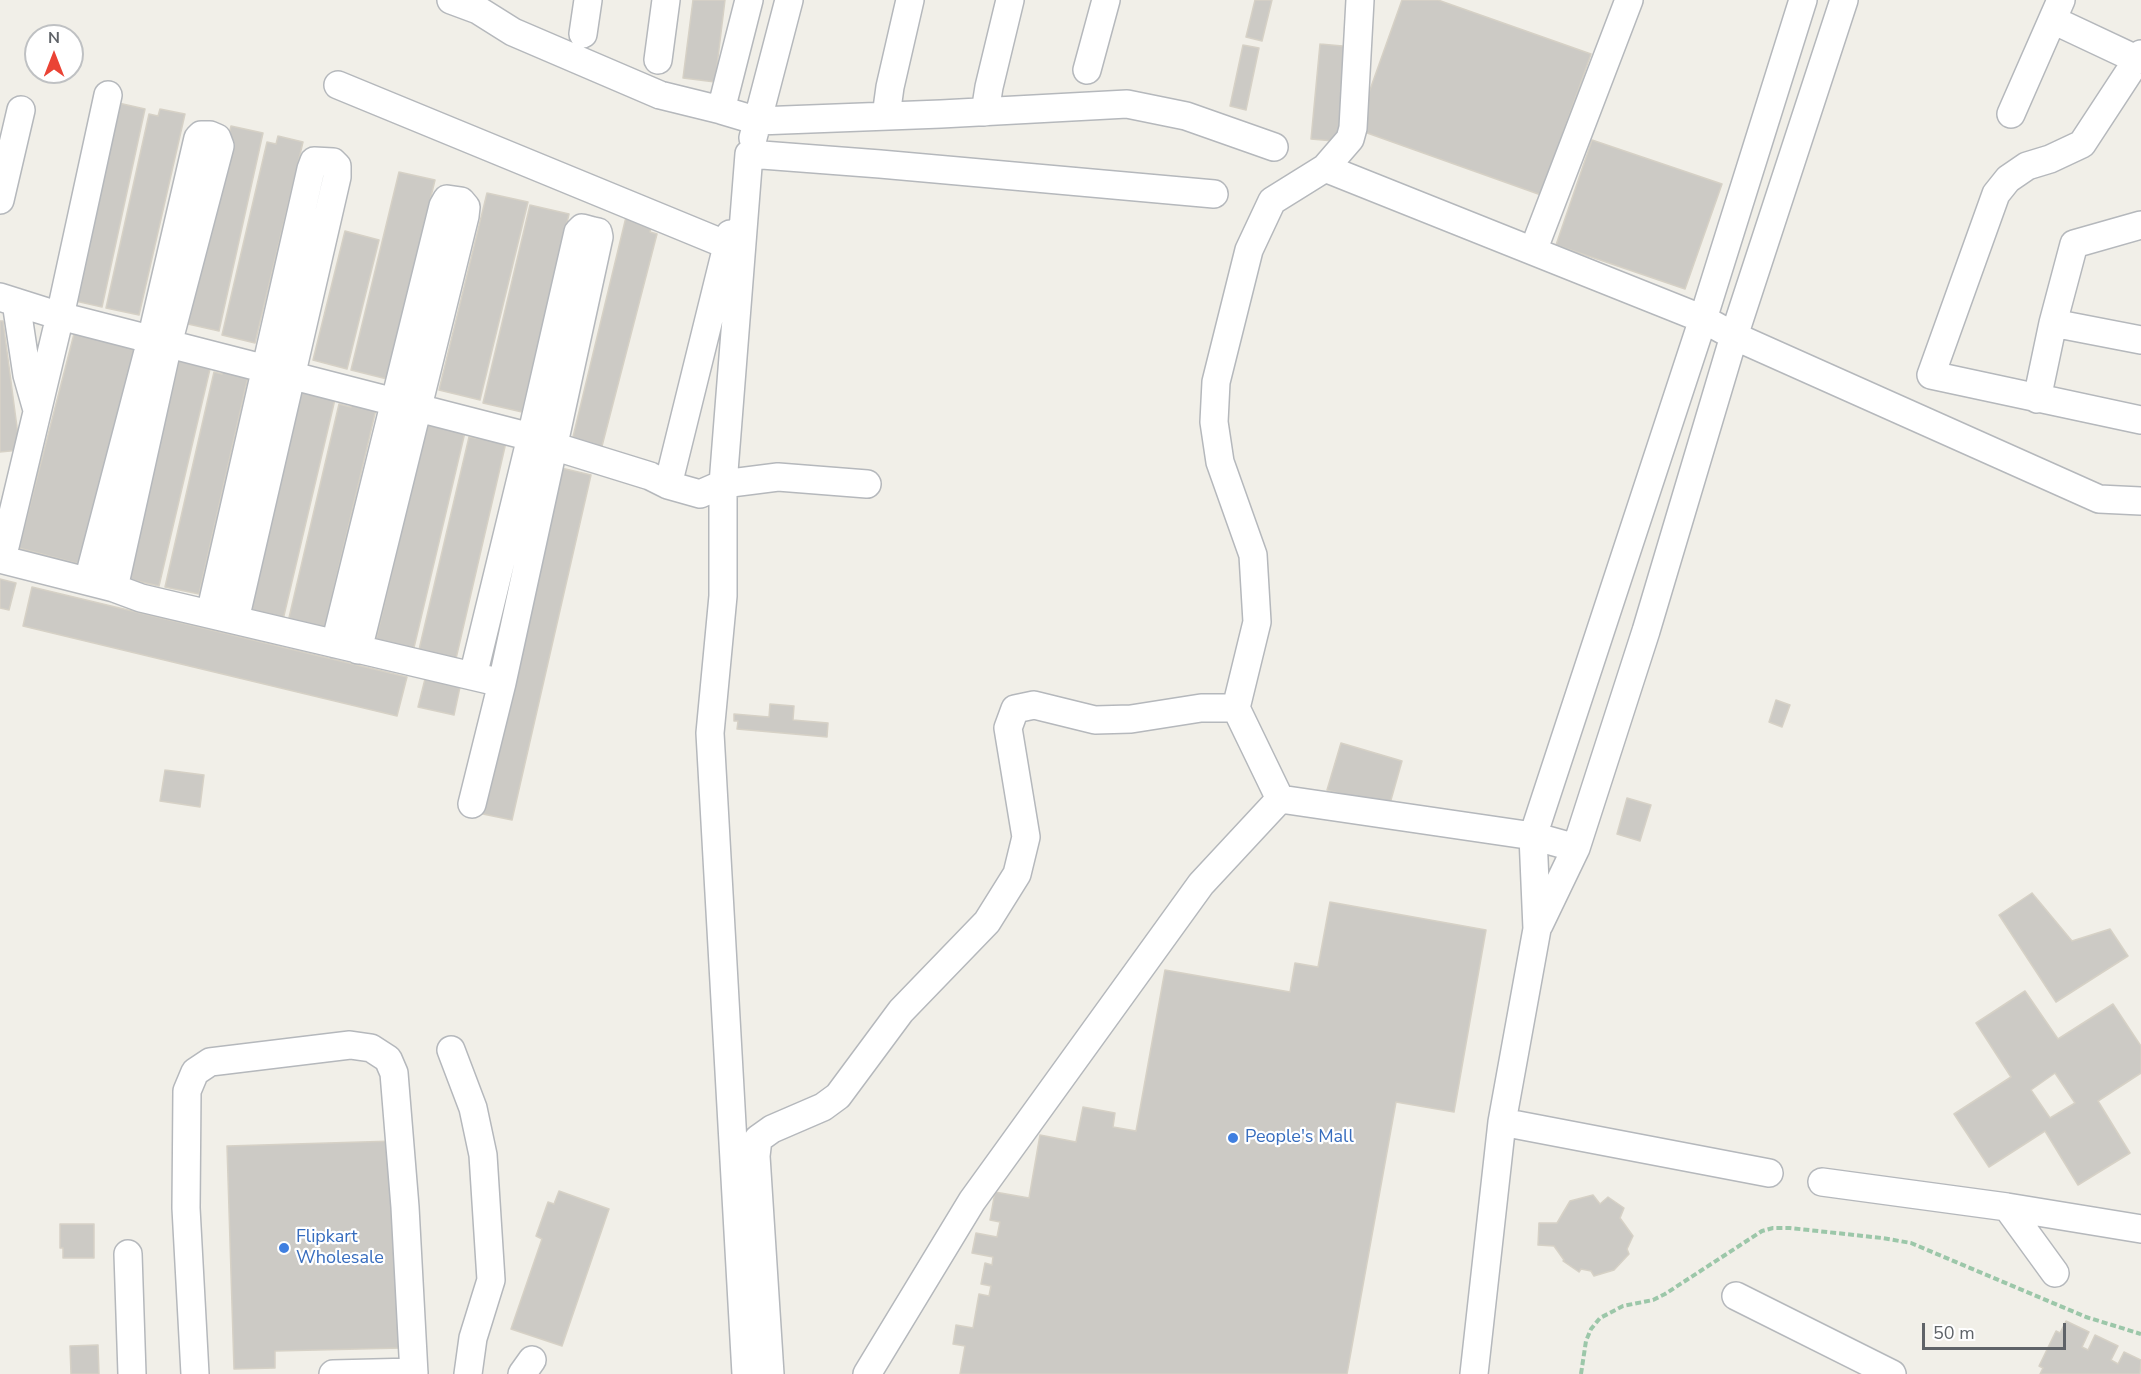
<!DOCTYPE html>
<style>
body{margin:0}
#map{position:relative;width:2141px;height:1374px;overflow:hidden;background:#f1efe8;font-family:"Nunito Sans",sans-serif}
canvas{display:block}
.north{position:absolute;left:24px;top:24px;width:60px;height:60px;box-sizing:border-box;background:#fff;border:2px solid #bfc1c3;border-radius:50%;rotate:0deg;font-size:16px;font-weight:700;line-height:24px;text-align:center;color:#5f6368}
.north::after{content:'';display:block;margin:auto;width:21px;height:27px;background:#ea4335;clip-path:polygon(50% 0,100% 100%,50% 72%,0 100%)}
.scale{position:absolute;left:1922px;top:1323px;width:144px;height:27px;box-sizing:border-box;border:3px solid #5f6368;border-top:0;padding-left:8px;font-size:18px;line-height:21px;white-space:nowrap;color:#5f6368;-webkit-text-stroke:4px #fff;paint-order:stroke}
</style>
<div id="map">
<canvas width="2141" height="1374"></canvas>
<div class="north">N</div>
<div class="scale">50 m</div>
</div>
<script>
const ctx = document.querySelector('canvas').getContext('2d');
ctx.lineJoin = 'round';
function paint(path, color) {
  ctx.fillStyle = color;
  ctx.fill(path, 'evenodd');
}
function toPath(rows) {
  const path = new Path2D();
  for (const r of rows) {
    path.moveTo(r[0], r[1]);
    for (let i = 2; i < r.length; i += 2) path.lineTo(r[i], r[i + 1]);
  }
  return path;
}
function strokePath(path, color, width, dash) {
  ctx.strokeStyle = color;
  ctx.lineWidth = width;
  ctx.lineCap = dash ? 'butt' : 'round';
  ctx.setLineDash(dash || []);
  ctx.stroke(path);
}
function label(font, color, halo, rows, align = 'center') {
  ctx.font = font + ' "Nunito Sans",sans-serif';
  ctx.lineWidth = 4.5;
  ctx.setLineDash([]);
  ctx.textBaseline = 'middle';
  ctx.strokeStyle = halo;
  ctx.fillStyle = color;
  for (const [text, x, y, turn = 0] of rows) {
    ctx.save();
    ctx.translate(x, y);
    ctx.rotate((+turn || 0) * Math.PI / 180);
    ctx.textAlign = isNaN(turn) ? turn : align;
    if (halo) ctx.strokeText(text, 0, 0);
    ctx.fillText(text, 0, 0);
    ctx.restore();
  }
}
const building = toPath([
 [693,0,725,0,715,82,683,78,693,0],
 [1255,0,1272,0,1262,41,1246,37,1255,0],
 [1402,0,1438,0,1591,54,1541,195,1356,129,1402,0],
 [1320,44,1354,47,1345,142,1311,139,1320,44],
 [1243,45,1259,48,1246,110,1230,106,1243,45],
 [114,102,145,109,102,307,71,300,114,102],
 [160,109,185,114,139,315,106,308,149,114,158,116,160,109],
 [231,126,263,133,219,331,188,324,231,126],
 [278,136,303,142,255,343,222,335,267,142,276,144,278,136],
 [1592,140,1722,184,1685,289,1556,245,1592,140],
 [399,172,435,180,387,379,351,370,399,172],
 [487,193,528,202,480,400,439,390,487,193],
 [530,205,569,214,522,412,483,403,530,205],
 [626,217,652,223,650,232,657,234,601,450,572,441,626,217],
 [345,231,379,240,347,369,313,360,345,231],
 [0,321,3,321,20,450,0,452,0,321],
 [75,330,139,347,83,565,19,548,75,330],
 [179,361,210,369,159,586,128,579,179,361],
 [224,367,249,372,199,594,165,587,214,372,222,374,224,367],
 [298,387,336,395,282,624,245,615,298,387],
 [353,399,377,405,324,630,288,622,339,404,351,407,353,399],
 [428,419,466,428,412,656,374,648,428,419],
 [482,432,507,438,455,663,418,654,469,437,481,439,482,432],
 [557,467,591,475,512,820,478,813,557,467],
 [0,579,16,583,9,610,0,608,0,579],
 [32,587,407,677,397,716,23,626,32,587],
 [425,679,460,687,454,715,418,707,425,679],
 [1776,700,1790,705,1782,727,1769,722,1776,700],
 [770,704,794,706,793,720,828,723,827,737,737,729,738,721,734,721,734,714,769,717,770,704],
 [1341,743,1402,761,1389,807,1327,790,1341,743],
 [165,770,204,775,200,807,160,801,165,770],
 [1627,798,1651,805,1640,841,1617,834,1627,798],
 [2032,893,2072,941,2110,929,2128,956,2056,1002,1999,915,2032,893],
 [1330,902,1486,930,1454,1112,1396,1102,1347,1374,960,1374,965,1346,953,1344,956,1325,973,1328,979,1294,989,1296,991,1286,981,1284,985,1263,992,1265,993,1257,972,1253,976,1233,997,1237,1000,1222,990,1220,995,1192,1029,1198,1040,1135,1076,1142,1083,1107,1115,1113,1113,1127,1136,1131,1165,970,1290,992,1295,963,1318,967,1330,902],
 [2025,991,2058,1039,2113,1004,2141,1046,2141,1073,2098,1101,2130,1153,2078,1185,2045,1131,1989,1167,1954,1114,2011,1077,1976,1023,2025,991],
 [2055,1073,2075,1103,2050,1118,2031,1090,2055,1073],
 [395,1141,402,1348,275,1351,275,1368,234,1369,227,1146,395,1141],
 [559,1191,609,1209,562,1346,511,1329,542,1239,536,1236,548,1202,554,1204,559,1191],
 [1593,1195,1600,1204,1608,1197,1624,1208,1620,1218,1633,1236,1627,1249,1629,1254,1614,1270,1594,1276,1591,1271,1581,1269,1579,1272,1563,1261,1564,1260,1554,1246,1538,1245,1539,1223,1557,1223,1570,1201,1593,1195],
 [60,1224,94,1224,94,1258,63,1258,63,1248,60,1248,60,1224],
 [2066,1321,2089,1332,2082,1347,2088,1350,2095,1335,2118,1346,2111,1360,2118,1364,2124,1352,2141,1360,2140,1374,2040,1374,2043,1368,2039,1366,2056,1331,2060,1333,2066,1321],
 [98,1345,99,1374,71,1374,70,1346,98,1345]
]);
paint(building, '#cccac5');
strokePath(building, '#d6d1c6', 1.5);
const minor = toPath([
 [451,0,478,10,513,32,660,95,721,110,758,121,941,114,1127,104,1186,116,1274,147],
 [2053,20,2138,60],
 [583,34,588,0],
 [2141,54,2082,144,2050,159,2027,166,2008,179,1996,194,1931,375,2141,420],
 [658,60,666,0],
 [1087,70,1106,0],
 [338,85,727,245],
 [721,110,749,0],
 [985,112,989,87,1010,0],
 [2011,114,2061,0],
 [886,116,890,87,910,0],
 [753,138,789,0],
 [1325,168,1703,319,1734,336,2099,499,2141,501],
 [0,200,21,110],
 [2141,225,2074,244,2053,323,2141,340],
 [1533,251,1629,0],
 [0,297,60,316,531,437,553,446,650,476,668,485,700,494,723,484,778,477,867,484],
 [16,302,27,375,37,410],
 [2037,399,2053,323],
 [668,485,730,234],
 [0,559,114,588,141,598,489,680],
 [2,559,60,316,108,95],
 [88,581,151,340,198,138,201,135,210,135,217,138,220,146,168,344,114,588],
 [210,614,311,169,314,161,333,162,337,166,337,177,235,620],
 [335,644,443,206,447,199,461,201,466,207,465,216,358,650],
 [1236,708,1257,622,1253,555,1220,462,1214,422,1216,382,1249,250,1272,201,1325,168,1350,139,1353,128,1360,0],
 [472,804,502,683,599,237,598,232,593,231,582,228,578,232,531,437,473,676],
 [1539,925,1576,848,1646,631,1734,336,1844,0],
 [451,1050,473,1108,483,1155,491,1280,473,1338,468,1374],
 [1502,1122,1769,1173],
 [1822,1182,2007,1207,2141,1229],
 [2007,1207,2055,1273],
 [128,1254,132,1374],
 [1736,1296,1892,1374],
 [195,1374,186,1208,187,1091,195,1072,210,1062,350,1045,371,1048,388,1059,394,1073,405,1207,414,1374],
 [333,1374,414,1372],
 [522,1374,532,1360],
 [746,1374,710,733,723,596,723,484,749,154,880,164,1214,194],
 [770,1374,756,1156,758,1139,772,1129,823,1107,838,1096,901,1011,987,922,1017,874,1026,837,1008,728,1015,709,1034,705,1095,720,1131,719,1201,708,1236,708,1280,799],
 [867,1374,972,1201,1201,884,1280,799,1533,836,1576,848],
 [1474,1374,1502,1122,1537,929,1533,836,1703,319,1803,0]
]);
strokePath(minor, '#b5b8bc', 30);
strokePath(toPath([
 [1581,1374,1586,1341,1591,1329,1600,1318,1623,1306,1653,1300,1665,1294,1762,1231,1773,1228,1790,1228,1882,1238,1911,1243,2086,1317,2141,1334]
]), '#9cc7a9', 4, [6, 3]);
strokePath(minor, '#fff', 27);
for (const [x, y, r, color] of [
 [1233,1138,6,"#3f7fe0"],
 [284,1248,6,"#3f7fe0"]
]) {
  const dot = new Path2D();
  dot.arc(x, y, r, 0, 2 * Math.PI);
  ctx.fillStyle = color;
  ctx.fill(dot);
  strokePath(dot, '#fff', 2);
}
label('18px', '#366cbe', '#fff', [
 ["People's Mall",1245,1138],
 ["Flipkart",296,1238],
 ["Wholesale",296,1259]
], 'left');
</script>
